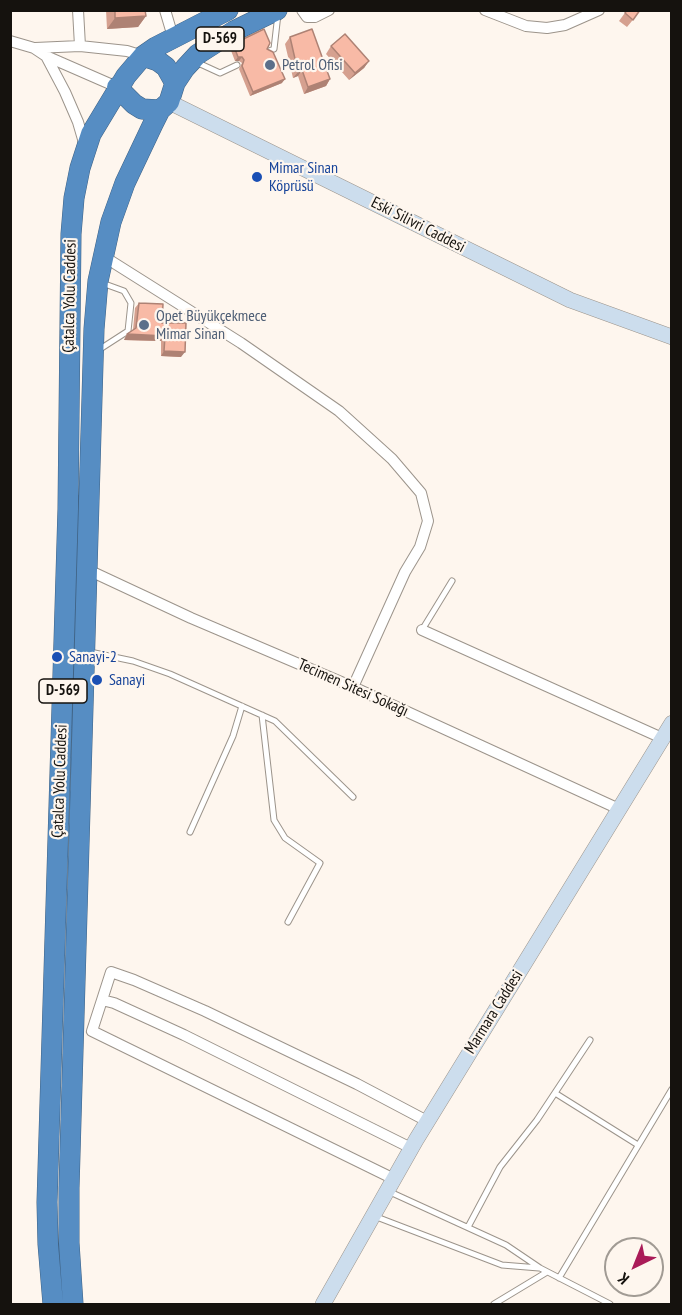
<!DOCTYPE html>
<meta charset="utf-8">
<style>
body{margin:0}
#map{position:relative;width:682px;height:1315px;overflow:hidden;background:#fef6ee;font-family:"PT Sans Narrow",sans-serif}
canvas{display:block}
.frame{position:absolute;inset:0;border:12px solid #15120e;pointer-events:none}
.north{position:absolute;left:604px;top:1237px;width:60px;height:60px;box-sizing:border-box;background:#fef6ee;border:2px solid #a19b94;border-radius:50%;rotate:223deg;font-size:16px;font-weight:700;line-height:24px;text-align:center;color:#15120e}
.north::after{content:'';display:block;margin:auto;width:21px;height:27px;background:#aa1b58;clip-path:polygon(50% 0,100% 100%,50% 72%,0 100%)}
</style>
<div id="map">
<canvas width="682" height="1315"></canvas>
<div class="frame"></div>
<div class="north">K</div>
</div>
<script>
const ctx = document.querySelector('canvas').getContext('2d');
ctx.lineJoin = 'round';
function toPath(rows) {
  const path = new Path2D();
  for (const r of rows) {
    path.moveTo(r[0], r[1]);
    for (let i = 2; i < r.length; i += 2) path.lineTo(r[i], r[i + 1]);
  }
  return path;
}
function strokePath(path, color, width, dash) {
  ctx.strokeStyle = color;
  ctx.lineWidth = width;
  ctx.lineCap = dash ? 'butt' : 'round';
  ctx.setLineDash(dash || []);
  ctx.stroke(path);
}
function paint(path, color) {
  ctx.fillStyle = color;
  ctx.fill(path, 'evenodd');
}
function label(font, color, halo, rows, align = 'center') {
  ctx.font = font + ' "PT Sans Narrow",sans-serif';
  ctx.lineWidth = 4.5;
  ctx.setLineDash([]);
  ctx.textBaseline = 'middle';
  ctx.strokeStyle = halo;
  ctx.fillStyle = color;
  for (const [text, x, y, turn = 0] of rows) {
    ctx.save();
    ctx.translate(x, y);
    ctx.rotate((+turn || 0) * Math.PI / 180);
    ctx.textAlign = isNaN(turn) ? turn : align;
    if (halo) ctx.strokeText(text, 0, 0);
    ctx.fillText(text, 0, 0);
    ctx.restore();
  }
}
const lane = toPath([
 [269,51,274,49,278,14],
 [196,62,220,73,237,65],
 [97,351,128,331,131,303,124,291,102,283],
 [422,630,452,581],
 [90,652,133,661,170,674,275,721,353,797],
 [262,715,274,820,285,838,320,863,288,922],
 [190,832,233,736,242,706],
 [555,1093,638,1145],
 [390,1192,506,1245,540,1268,610,1304],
 [374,1216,502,1265,539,1268],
 [468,1227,500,1167,537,1120,590,1040],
 [559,1278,672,1089],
 [494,1304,547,1272]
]);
const street = toPath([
 [78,10,80,46],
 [165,10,173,37],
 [302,10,307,17,315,17,329,10],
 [485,10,526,26,547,28,565,25,599,10],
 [10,41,34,48,46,56,117,87],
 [35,48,80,46,127,51,143,56],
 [46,56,65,92,78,122,85,146],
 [103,256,241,343,339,411,392,459,421,493,428,521,420,547,405,572,353,687],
 [86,569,191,618,353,687,619,809],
 [422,630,662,738],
 [102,1000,111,972,134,980,205,1011,357,1084,427,1121],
 [394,1179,92,1031,102,1000,114,1003,184,1035,411,1148]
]);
const secondary = toPath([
 [169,102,570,300,672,337],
 [323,1304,416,1140,672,723]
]);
const highway = toPath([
 [143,56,158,61,166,67,175,83],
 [117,87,134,104,142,109,160,110],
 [53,1304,48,1244,47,1202,68,509,71,234,74,198,80,168,91,134,126,76,143,56,156,47,228,10],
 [73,1304,69,1243,69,1188,94,329,98,281,111,222,125,183,153,124,160,110,169,102,175,83,185,68,198,54,234,31,277,10]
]);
strokePath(lane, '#9c948b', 7);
strokePath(street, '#9c948b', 12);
strokePath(secondary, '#9c948b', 16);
strokePath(highway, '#3f6284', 21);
strokePath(lane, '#fff', 5);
strokePath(street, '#fff', 10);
strokePath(secondary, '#ccdded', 15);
strokePath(highway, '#568dc3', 20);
paint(toPath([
 [106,10,145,10,146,16,138,27,107,29],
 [627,10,641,10,627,27,619,21],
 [290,37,330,79,326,86,304,94,298,76,293,78,285,44],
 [233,44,267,49,282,83,250,96,239,69,242,63,239,61,235,61,230,48],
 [331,46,369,61,364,68,349,80,326,54],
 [139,303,162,323,181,357,161,356,161,341,124,340,127,334,133,330,135,308]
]), '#d5a08f');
paint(toPath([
 [146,16,138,27,107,29,115,18],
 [238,57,242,57,239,61,235,61],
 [369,61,364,68,349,80,355,73],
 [302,70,298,76,293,78,298,72],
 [285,79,282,83,250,96,253,92],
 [330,79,326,86,304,94,308,87],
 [127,334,165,336,161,341,124,340],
 [164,351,185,352,181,357,161,356]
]), '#ae8274');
const building = toPath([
 [115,10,145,10,146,16,115,18,115,10],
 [627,10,640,10,633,20,625,13,627,10],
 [264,29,270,43,267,49,273,52,285,79,253,92,242,66,244,60,242,57,238,57,233,44,264,29],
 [312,29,330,79,308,87,302,70,298,72,290,37,312,29],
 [345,34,369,61,355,73,331,46,345,34],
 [139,303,163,304,162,323,186,323,185,352,164,351,165,336,127,334,136,328,139,303]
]);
paint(building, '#f8baa6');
strokePath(building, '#ae8274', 1.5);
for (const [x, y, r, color] of [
 [270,65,6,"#5c6f8a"],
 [257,177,6,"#1a4fb4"],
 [144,325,6,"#5c6f8a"],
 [57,657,6,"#1a4fb4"],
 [97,680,6,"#1a4fb4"]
]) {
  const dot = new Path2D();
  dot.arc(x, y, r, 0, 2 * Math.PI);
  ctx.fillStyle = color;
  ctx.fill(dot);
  strokePath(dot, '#fef6ee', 2);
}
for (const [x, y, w] of [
 [220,39,48],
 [63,691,48]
]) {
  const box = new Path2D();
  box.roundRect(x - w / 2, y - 12, w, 24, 4.5);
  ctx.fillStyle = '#fef6ee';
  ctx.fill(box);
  strokePath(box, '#15120e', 1.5);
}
label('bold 15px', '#15120e', null, [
 ["D-569",220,39],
 ["D-569",63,691]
]);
label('16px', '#4e5e75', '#fef6ee', [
 ["Petrol Ofisi",282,65],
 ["Opet Büyükçekmece",156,316],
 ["Mimar Sinan",156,334]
], 'left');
label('16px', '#164399', '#fef6ee', [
 ["Mimar Sinan",269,168],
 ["Köprüsü",269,186],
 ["Sanayi-2",69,657],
 ["Sanayi",109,680]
], 'left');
label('16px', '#15120e', '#fef6ee', [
 ["Eski Silivri Caddesi",418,225,27],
 ["Çatalca Yolu Caddesi",70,296,-89],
 ["Tecimen Sitesi Sokağı",353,688,24],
 ["Çatalca Yolu Caddesi",60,781,-88],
 ["Marmara Caddesi",494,1012,-58]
]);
</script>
